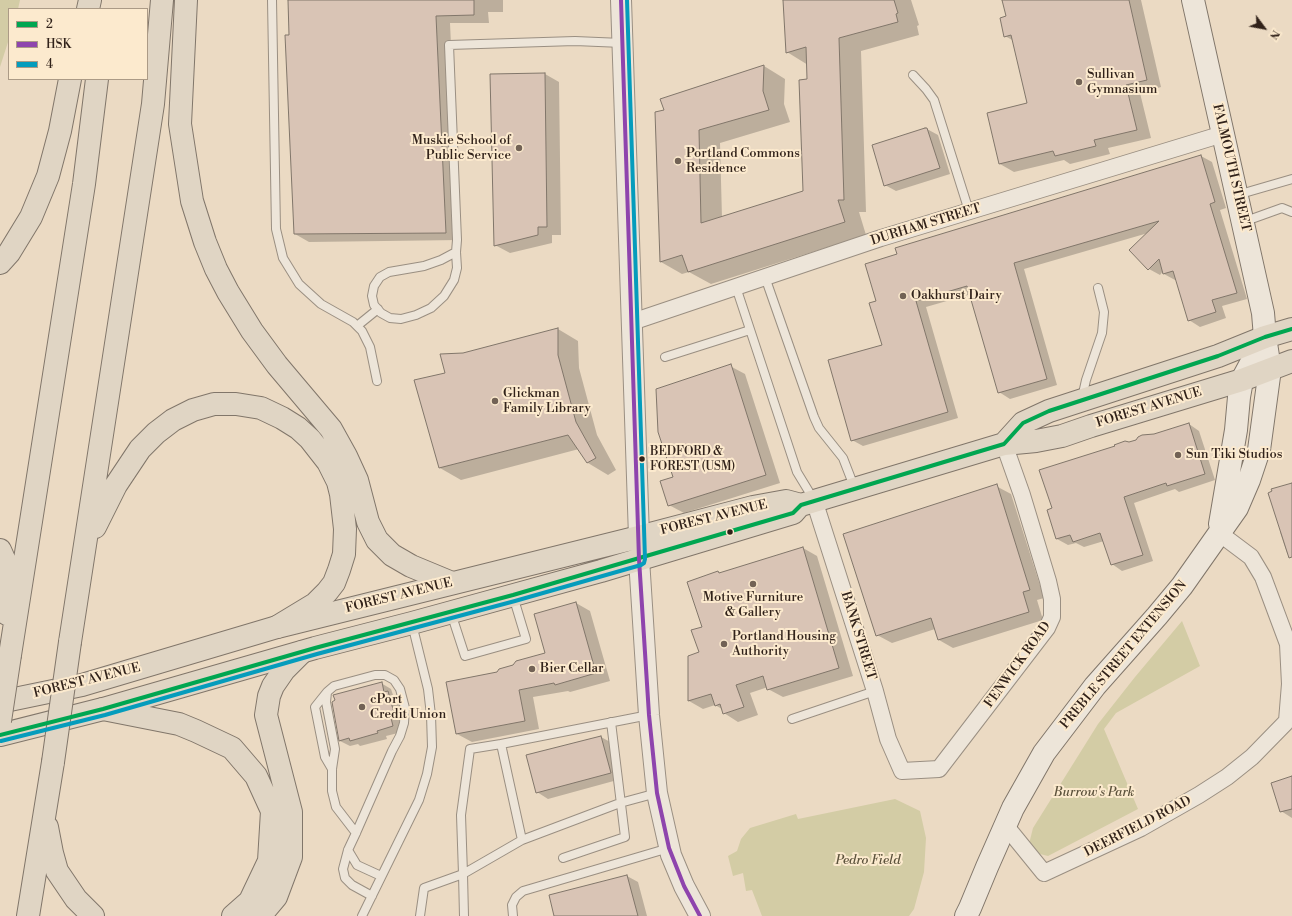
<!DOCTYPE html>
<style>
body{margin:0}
#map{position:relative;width:1292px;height:916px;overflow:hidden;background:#ebdac3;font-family:"Libre Bodoni",serif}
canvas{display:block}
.legend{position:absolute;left:8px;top:8px;width:140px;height:72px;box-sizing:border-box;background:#fceace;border:1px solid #ab9a86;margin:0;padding:5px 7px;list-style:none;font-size:12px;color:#31221a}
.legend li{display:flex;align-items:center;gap:8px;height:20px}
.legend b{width:20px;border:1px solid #ab9a86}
.north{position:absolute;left:1244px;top:8px;width:40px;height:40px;-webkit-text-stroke:3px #fceace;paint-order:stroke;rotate:122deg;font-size:11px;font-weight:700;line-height:16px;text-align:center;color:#31221a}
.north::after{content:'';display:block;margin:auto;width:14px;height:18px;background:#31221a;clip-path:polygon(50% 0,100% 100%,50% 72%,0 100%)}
</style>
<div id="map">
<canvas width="1292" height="916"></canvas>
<ul class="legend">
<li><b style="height:5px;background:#00a651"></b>2</li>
<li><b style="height:5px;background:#8e44ad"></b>HSK</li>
<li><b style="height:5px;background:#059cbc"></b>4</li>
</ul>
<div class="north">N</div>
</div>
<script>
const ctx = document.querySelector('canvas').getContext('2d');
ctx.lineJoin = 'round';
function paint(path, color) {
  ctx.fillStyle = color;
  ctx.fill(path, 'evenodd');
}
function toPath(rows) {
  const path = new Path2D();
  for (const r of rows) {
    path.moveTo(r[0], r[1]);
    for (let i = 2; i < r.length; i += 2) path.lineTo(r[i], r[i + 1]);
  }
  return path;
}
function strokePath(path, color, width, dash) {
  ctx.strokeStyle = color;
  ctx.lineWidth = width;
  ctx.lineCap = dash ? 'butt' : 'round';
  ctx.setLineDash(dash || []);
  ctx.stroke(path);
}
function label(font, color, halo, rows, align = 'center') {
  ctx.font = font + ' "Libre Bodoni",serif';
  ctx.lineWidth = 4;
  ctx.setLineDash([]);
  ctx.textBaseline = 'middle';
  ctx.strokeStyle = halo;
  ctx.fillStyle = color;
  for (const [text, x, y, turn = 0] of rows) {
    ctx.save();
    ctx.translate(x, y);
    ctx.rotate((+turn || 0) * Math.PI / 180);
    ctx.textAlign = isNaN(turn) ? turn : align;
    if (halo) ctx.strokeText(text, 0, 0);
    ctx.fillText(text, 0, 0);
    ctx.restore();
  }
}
paint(toPath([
 [0,0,20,0,18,9,9,9,9,39,0,67],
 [1182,621,1200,666,1116,713,1104,729,1138,809,1048,856,1036,853,1029,844,1033,828,1098,724,1135,677],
 [895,799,920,811,926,838,924,872,914,909,909,916,762,916,752,890,746,891,743,873,733,876,728,856,737,851,741,839,750,828,796,814,798,819]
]), '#d3cca5');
paint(toPath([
 [289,0,503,0,503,12,488,12,489,23,450,23,460,240,309,242,295,234],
 [785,0,911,0,919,25,917,26,919,35,861,51,866,212,859,212,866,235,711,284,689,272,682,274,661,262,665,111,764,66,785,79,784,104,790,122,720,143,722,218,804,192,808,65,787,52],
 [1013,0,1141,0,1161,87,1140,93,1151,138,1108,148,1110,154,1070,164,1064,160,1014,172,1000,164,1028,104,1014,41,1005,36,1007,17],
 [545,74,559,82,561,235,552,235,552,243,510,253,495,245],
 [927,129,938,135,950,174,896,191,885,185],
 [1201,156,1212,162,1226,208,1220,210,1247,299,1222,306,1226,318,1200,327,1189,320,1177,280,1175,280,1164,274,1163,271,1160,275,1149,269,1148,233,1024,269,1057,385,1010,399,999,392,971,294,926,307,958,418,863,446,852,440,883,345,877,301],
 [558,329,578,341,579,368,597,435,616,470,608,475,588,463,579,449,461,480,440,468,447,374,463,354],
 [730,366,745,374,780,483,684,513,669,505,675,478],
 [1189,424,1199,431,1215,480,1179,492,1175,489,1134,503,1153,561,1122,571,1112,564,1104,541,1084,547,1076,543,1068,545,1057,539,1048,511,1053,509,1129,443],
 [1292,484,1292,556,1287,553,1280,532,1281,531],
 [996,486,1011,494,1044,598,1037,600,1043,620,953,648,939,640,935,629,892,643,877,635],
 [803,548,817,556,853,676,783,697,768,689,768,687,750,693,758,715,738,722,724,713,722,709,715,705,703,709,689,701,700,653,703,628,718,572,720,573],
 [576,603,590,611,610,681,570,692,568,691,533,697,539,729,472,742,457,734,448,683,498,673,546,653],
 [381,683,391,689,393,695,398,698,403,718,399,720,402,732,386,736,387,739,360,746,358,744,350,746,340,741],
 [601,737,612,743,621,779,548,799,537,792],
 [1292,778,1292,818,1281,811],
 [627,876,638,882,647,916,555,916]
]), '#0003');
const building = toPath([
 [288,0,474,0,474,15,436,16,446,233,294,234,285,35,289,35,288,0],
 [783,0,894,0,898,13,896,14,898,22,839,38,844,200,838,200,845,222,688,272,682,255,660,262,655,112,664,110,660,99,764,65,763,91,769,110,699,130,701,223,803,191,799,80,807,79,806,47,786,53,783,0],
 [1002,0,1129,0,1147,80,1126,85,1137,130,1094,140,1096,146,1055,156,1053,151,999,164,987,113,1027,103,1011,35,1004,37,1000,18,1006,16,1002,0],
 [545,73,547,227,538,227,538,235,494,246,490,74,545,73],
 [925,128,927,128,940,168,884,186,872,145,925,128],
 [1201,155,1215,202,1210,204,1237,293,1212,300,1216,312,1188,321,1173,271,1163,274,1159,259,1148,270,1129,250,1159,221,1014,263,1047,379,998,393,967,286,916,301,948,412,851,441,828,360,882,345,869,303,876,301,865,264,897,254,895,248,1201,155],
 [558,328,558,355,576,422,596,458,587,463,568,435,439,468,414,380,445,373,440,354,463,353,558,328],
 [731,364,766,475,668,506,660,481,673,477,658,432,656,389,731,364],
 [1189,423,1205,474,1167,486,1166,483,1124,497,1143,555,1111,565,1100,533,1073,542,1070,535,1056,539,1047,510,1052,508,1039,470,1115,446,1114,445,1125,441,1129,442,1136,440,1138,437,1142,435,1154,434,1189,423],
 [1292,483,1292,557,1289,558,1268,493,1272,491,1271,489,1292,483],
 [997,484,1030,590,1023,592,1029,612,938,640,931,618,876,636,843,534,997,484],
 [803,547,839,668,767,690,763,676,736,685,744,707,723,714,720,704,715,706,711,694,688,701,688,656,699,652,691,630,702,627,687,582,718,571,719,573,803,547],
 [576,602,596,673,555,685,554,683,519,690,525,721,456,734,446,682,497,672,499,669,513,665,516,661,545,653,534,614,576,602],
 [382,682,384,692,388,691,394,713,390,714,393,726,377,731,378,733,350,741,349,738,339,741,332,702,335,700,333,695,382,682],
 [601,736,611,773,536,793,526,755,601,736],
 [1292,776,1292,809,1280,812,1271,783,1292,776],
 [627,875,638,916,554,916,549,895,627,875]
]);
paint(building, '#d9c4b5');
strokePath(building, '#81766a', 1);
const service = toPath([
 [272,0,276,229,283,258,299,284,321,304,353,322,362,331,370,347,377,381],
 [913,75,926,89,934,100,969,211],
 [1237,195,1292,179],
 [1243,222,1282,208,1292,212],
 [456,252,441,260,424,266,389,272,380,277,374,286,372,296,374,305,381,313,390,318,401,319,416,315,431,308,444,296,454,280,457,268,456,252,457,240,449,45,575,41,622,43],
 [765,277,814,417,819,428,843,458,855,489],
 [736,287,797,472,814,500],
 [357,326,378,309],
 [665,357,750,330],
 [1082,398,1086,380,1102,333,1104,312,1098,288],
 [451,613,465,656,526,639,513,596],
 [327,692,315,707,325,757,332,769],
 [649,715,501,744,522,840,620,803,657,793],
 [792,719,875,691],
 [501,744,470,749,461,815,463,874,522,840],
 [356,833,336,807,332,791,332,769,335,749,326,702,327,692,334,686,375,675,385,675,394,680,400,689,405,708,404,723,400,736,392,751,356,833,348,850,343,869,345,878,352,885,372,896],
 [348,850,357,865,381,876],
 [563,858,625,837,611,722],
 [362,916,419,800,427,774,432,747,431,715,428,689,412,624],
 [420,916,424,888,463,874,464,916],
 [513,916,512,905,516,897,523,891,669,848]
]);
const minor = toPath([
 [632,322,881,238,1223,134],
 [814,500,875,691,888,739,902,771,939,769,1047,628,1052,617,1052,599,1048,581,1022,495,1004,444],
 [1219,533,1251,557,1263,577,1288,644,1290,684,1287,721],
 [1005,825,1044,873,1141,828,1199,795,1227,777,1252,757,1292,716]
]);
const tertiary = toPath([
 [621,0,639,537],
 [639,559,649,715,657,793,671,855,684,886,700,916]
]);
const secondary = toPath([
 [1220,524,1236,430,1239,397,1242,380,1265,337],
 [966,916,970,908,987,867,1013,808,1044,753,1095,686,1157,616,1182,586,1237,508,1249,480,1259,450,1270,369,1265,337,1263,313,1193,0]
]);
const trunk = toPath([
 [1004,444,1023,423,1049,411,1218,356,1265,337,1292,329],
 [0,702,82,685,277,627,639,537,753,507,786,501,801,505,1004,444,1036,441,1062,436,1091,426,1242,380,1292,361],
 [0,735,103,709,315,648,412,623,601,571,793,513,800,505]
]);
const motorway = toPath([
 [186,0,180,124,192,201,205,242,216,269,228,292,252,331,277,365,331,429,346,456,357,480,368,522,377,540,392,555,411,566,452,583],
 [88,9,90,0],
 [0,263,9,253,31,217,48,176,60,131,70,79],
 [95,527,116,485,140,449,156,433,173,420,193,410,214,404,236,404,261,408,282,418,298,428,310,439,328,462,338,482,341,494,345,529,344,554,339,570,334,583,327,592,315,604,277,627],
 [0,550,4,559,7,614],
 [70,642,153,104,162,0],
 [10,655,84,184,97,79],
 [103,709,179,724,196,731,232,748,256,776,272,811,269,861,250,901,233,916],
 [47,827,52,853,57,871,76,899,93,916],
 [28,916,53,762],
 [260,916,276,897,291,857,291,812,266,715,269,696,273,686,284,670,302,652]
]);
strokePath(service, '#9a8f82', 10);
strokePath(minor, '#9a8f82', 18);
strokePath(tertiary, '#9a8f82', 22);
strokePath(secondary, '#81766a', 24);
strokePath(trunk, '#81766a', 24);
strokePath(motorway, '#81766a', 24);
strokePath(service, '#ede5d9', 8);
strokePath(minor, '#ede5d9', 16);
strokePath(tertiary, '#ede5d9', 20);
strokePath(secondary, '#ede5d9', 22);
strokePath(trunk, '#e0d5c4', 22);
strokePath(motorway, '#e0d5c4', 22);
const motorwayBridge = toPath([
 [0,721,10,655],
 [53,762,70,642]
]);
strokePath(motorwayBridge, '#81766a', 24, []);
strokePath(motorwayBridge, '#e0d5c4', 22);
strokePath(toPath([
 [0,735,103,709,315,648,513,595,793,513,801,505,1004,444,1023,423,1049,411,1218,356,1265,337,1292,329]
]), '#00a651', 4);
strokePath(toPath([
 [621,0,639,559,649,715,657,793,669,848,684,886,700,916]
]), '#8e44ad', 4);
strokePath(toPath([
 [1,741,105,715,317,654,515,601,641,565,644,563,645,559,627,0]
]), '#059cbc', 4);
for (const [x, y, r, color] of [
 [1079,82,4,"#726255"],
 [519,148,4,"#726255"],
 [678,161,4,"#726255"],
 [903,296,4,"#726255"],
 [495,401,4,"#726255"],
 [1178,455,4,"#726255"],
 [642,459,3.5,"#31221a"],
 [730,532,3.5,"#31221a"],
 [753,584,4,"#726255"],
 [724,644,4,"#726255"],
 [532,669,4,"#726255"],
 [362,707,4,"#726255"]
]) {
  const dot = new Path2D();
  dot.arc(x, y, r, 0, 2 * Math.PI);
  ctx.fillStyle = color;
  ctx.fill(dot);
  strokePath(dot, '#fceace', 1.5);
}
label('12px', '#31221a', '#fceace', [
 ["BEDFORD &",650,452],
 ["FOREST (USM)",650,467]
], 'left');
label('13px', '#31221a', '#fceace', [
 ["Sullivan",1087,75],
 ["Gymnasium",1087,90],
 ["Muskie School of",511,141,"right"],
 ["Public Service",511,156,"right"],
 ["Portland Commons",686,154],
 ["Residence",686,169],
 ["Oakhurst Dairy",911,296],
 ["Glickman",503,394],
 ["Family Library",503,409],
 ["Sun Tiki Studios",1186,455],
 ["Motive Furniture",753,598,"center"],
 ["& Gallery",753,613,"center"],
 ["Portland Housing",732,637],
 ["Authority",732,652],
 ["Bier Cellar",540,669],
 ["cPort",370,700],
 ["Credit Union",370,715]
], 'left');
label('13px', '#31221a', '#fceace', [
 ["FALMOUTH STREET",1231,168,77],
 ["DURHAM STREET",926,225,-17],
 ["FOREST AVENUE",1149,408,-17],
 ["FOREST AVENUE",714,518,-14],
 ["FOREST AVENUE",399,596,-14],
 ["BANK STREET",858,636,73],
 ["PREBLE STREET EXTENSION",1124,655,-50],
 ["FENWICK ROAD",1018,665,-54],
 ["FOREST AVENUE",87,681,-14],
 ["DEERFIELD ROAD",1138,827,-27]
]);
label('italic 13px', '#5c523c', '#fceace', [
 ["Burrow's Park",1094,793],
 ["Pedro Field",868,861]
]);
</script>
